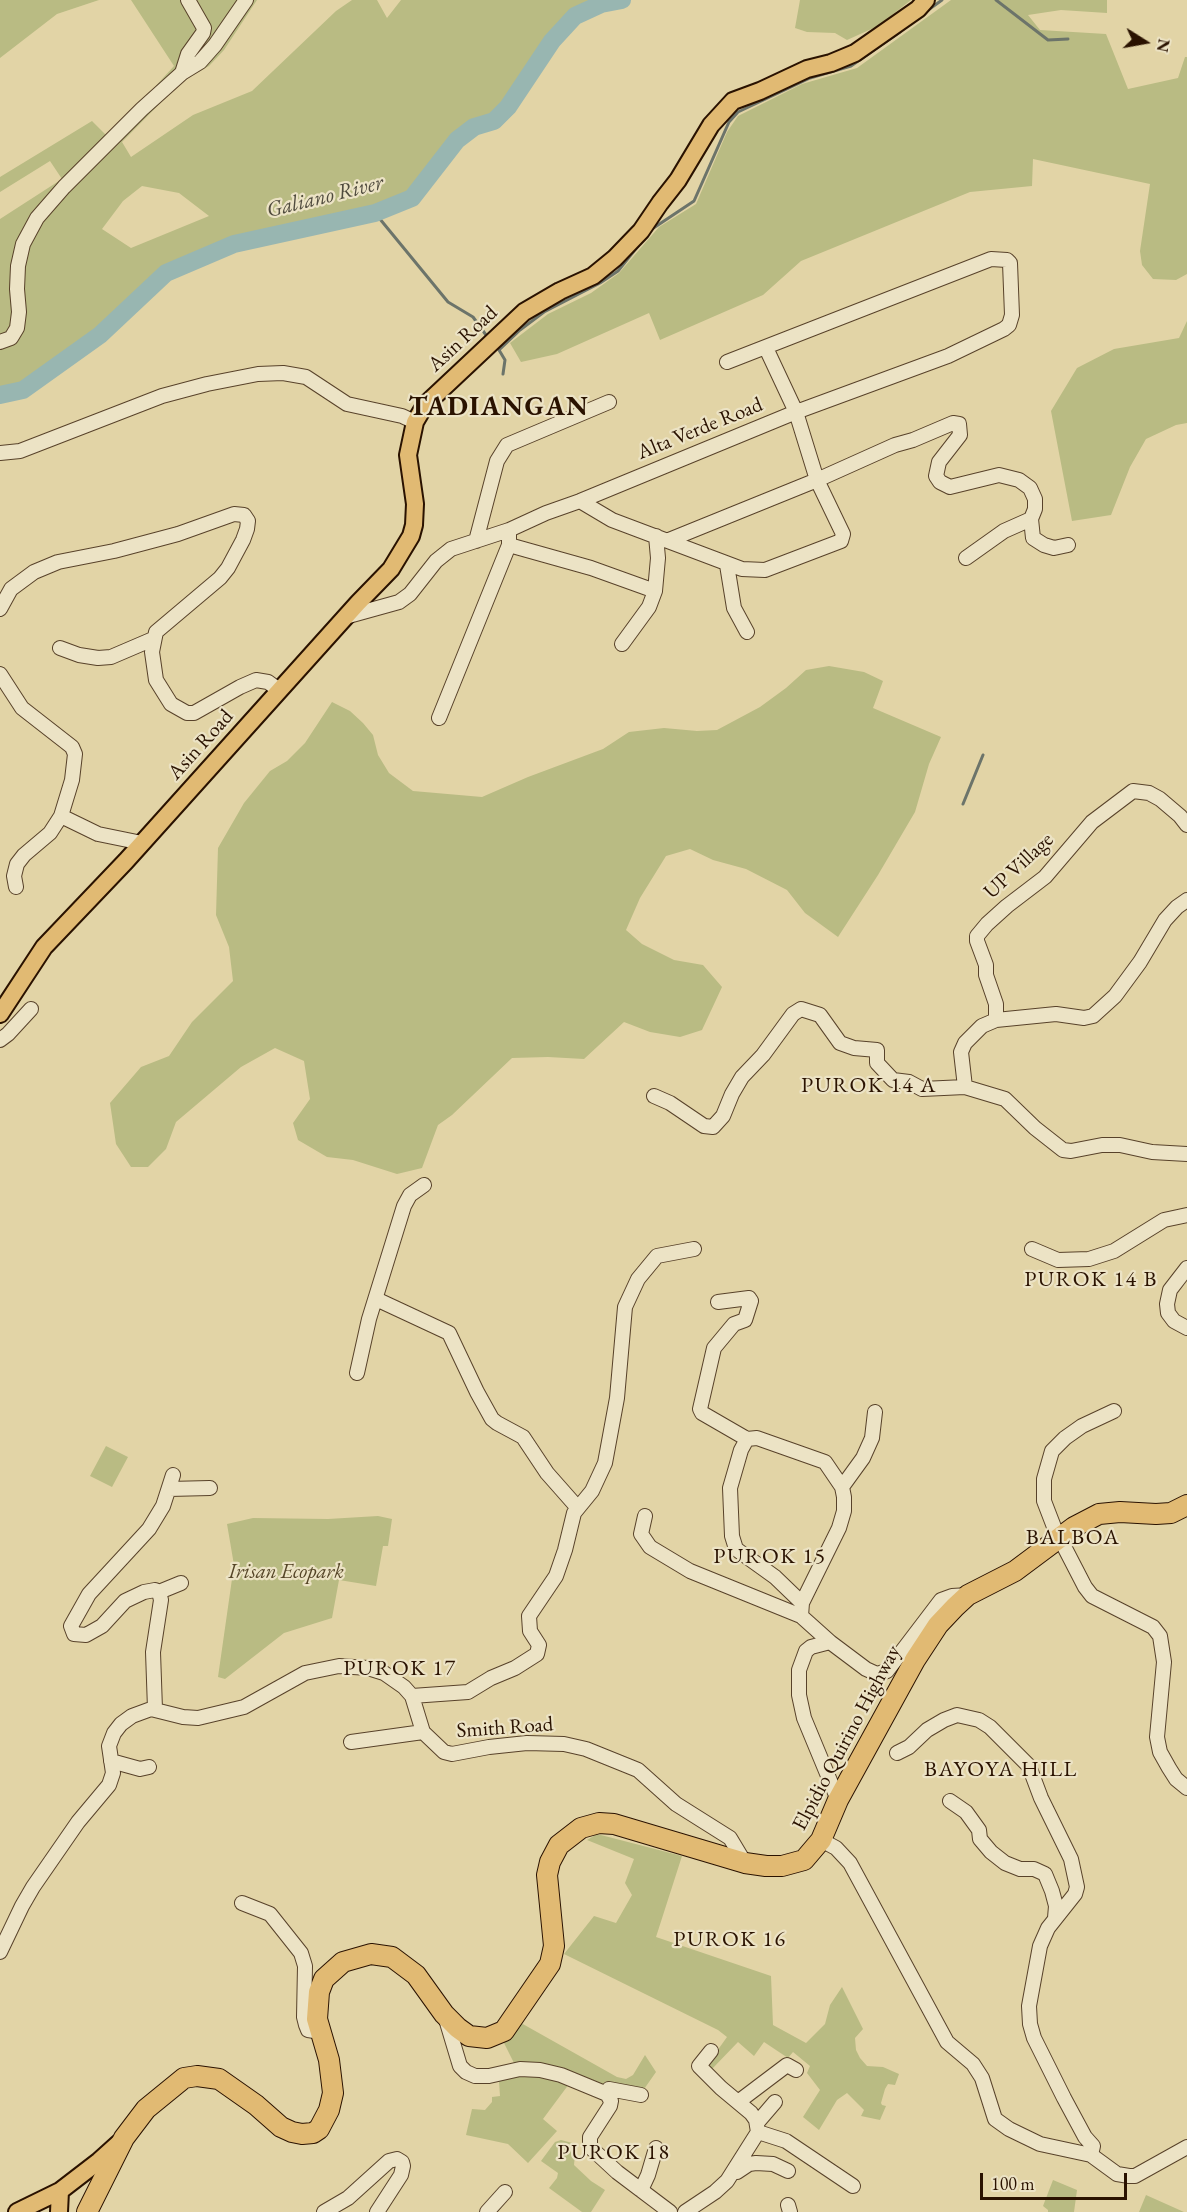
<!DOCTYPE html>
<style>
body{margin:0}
#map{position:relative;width:1187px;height:2212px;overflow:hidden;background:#e2d4a6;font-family:"EB Garamond",serif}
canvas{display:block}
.north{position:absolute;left:1115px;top:12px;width:60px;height:60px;-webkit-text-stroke:4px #ece3c5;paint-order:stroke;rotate:101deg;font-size:16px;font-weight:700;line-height:24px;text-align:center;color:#2a1200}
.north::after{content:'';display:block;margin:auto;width:21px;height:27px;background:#2a1200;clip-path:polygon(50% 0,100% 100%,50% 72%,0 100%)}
.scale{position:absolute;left:980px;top:2173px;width:147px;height:27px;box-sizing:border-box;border:3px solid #2a1200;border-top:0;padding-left:8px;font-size:18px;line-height:21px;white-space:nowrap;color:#2a1200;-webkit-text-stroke:4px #ece3c5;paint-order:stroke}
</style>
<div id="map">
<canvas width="1187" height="2212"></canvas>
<div class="north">N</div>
<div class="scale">100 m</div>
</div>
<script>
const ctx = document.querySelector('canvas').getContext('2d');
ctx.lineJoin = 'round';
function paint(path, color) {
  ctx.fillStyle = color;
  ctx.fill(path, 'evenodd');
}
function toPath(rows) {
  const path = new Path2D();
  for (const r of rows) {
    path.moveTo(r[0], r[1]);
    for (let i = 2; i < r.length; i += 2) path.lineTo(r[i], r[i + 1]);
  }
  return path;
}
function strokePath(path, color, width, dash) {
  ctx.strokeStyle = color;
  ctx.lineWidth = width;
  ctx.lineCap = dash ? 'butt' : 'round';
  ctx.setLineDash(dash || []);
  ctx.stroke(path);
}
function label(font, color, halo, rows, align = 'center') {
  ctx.font = font + ' "EB Garamond",serif';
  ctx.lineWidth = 4.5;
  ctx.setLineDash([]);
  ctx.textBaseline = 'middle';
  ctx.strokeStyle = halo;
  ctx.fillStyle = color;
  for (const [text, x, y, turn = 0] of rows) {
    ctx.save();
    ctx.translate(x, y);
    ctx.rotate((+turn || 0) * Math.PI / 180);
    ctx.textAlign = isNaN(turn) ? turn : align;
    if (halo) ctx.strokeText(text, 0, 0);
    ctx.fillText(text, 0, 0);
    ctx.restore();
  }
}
paint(toPath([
 [0,0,99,0,57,14,0,58],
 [131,0,257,0,224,50,209,66,181,82,122,142,131,157,193,115,252,91,336,11,352,0,377,0,387,18,401,0,622,0,601,4,575,16,553,41,508,107,494,121,474,127,457,140,412,198,375,213,234,244,166,273,100,335,23,390,0,395,0,219,62,179,50,161,0,192,0,177,92,121,106,135,143,100,174,66],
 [142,186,179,193,209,216,131,248,102,229,123,201],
 [800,0,911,0,878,26,847,40,835,33,807,32,795,28],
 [951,0,1107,0,1107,13,1061,10,1028,15,1040,30,1106,34,1128,89,1178,78,1185,57,1187,57,1187,274,1176,280,1153,279,1142,265,1140,251,1150,184,1033,159,1032,186,970,192,801,261,763,295,660,340,649,313,557,354,521,362,510,343,548,314,591,293,619,273,659,227,696,204,727,132,738,116,802,84,857,68],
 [1187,321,1187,423,1176,425,1146,439,1130,467,1111,515,1072,521,1051,411,1077,368,1114,349,1179,338],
 [829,666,864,672,883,681,873,708,941,737,929,764,915,812,878,875,838,937,805,913,787,890,746,869,713,860,690,849,666,856,640,898,626,930,642,944,674,960,703,965,722,987,702,1030,680,1037,650,1032,624,1022,584,1059,548,1057,512,1058,452,1115,438,1125,422,1168,397,1174,353,1160,327,1157,298,1140,293,1123,310,1099,304,1061,275,1048,241,1067,176,1122,166,1149,148,1167,131,1167,116,1144,110,1103,141,1067,169,1056,192,1022,233,981,229,947,216,915,218,848,244,803,270,771,287,761,305,743,332,702,350,711,363,723,373,735,378,755,389,773,413,791,482,797,528,777,603,749,629,732,664,728,697,731,717,730,760,707,786,688,806,670],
 [106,1446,128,1457,112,1487,90,1476],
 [378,1516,392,1519,388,1546,383,1546,376,1586,339,1580,332,1618,284,1633,225,1679,218,1677,234,1565,227,1524,253,1518,328,1519],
 [597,1834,682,1856,656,1937,771,1976,773,2025,806,2043,825,2024,830,2005,842,1987,863,2029,855,2038,856,2050,860,2058,867,2066,883,2067,899,2074,895,2085,888,2084,885,2089,881,2103,882,2105,886,2106,880,2120,861,2116,864,2110,847,2093,837,2100,819,2130,803,2117,820,2090,807,2073,810,2066,793,2052,788,2058,764,2042,754,2056,738,2042,712,2069,707,2065,727,2037,718,2030,564,1954,594,1916,616,1923,632,1895,625,1883,634,1859,587,1840],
 [521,2023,617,2077,626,2079,633,2075,645,2055,656,2072,642,2092,593,2083,515,2065,503,2041],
 [534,2075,556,2078,569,2084,543,2119,557,2131,528,2163,508,2144,466,2135,472,2109,485,2110,492,2102,492,2097,500,2096,499,2081,520,2076],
 [561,2140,576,2144,574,2165,591,2181,605,2190,591,2212,582,2212,549,2188,557,2178,558,2173,541,2161,555,2142],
 [1053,2180,1077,2190,1074,2212,1048,2212,1048,2210,1043,2206],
 [1146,2195,1184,2212,1139,2212]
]), '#b9bb83');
strokePath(toPath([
 [996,0,1048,40,1068,39],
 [924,13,942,0],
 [375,213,448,302,473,317,486,335],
 [652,229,694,201,729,122,738,112,810,78,851,66,900,32],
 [503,374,505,360,499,350,520,330,544,312,600,283,618,271,642,241],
 [963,804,983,755]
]), '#6c746a', 3);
strokePath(toPath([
 [0,395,23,390,100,335,166,273,234,244,375,213,412,198,457,140,474,127,494,121,508,107,552,41,575,16,601,4,622,0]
]), '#98b6b1', 18);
const minor = toPath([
 [182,73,188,54,203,33,204,28,188,0],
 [0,342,11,338,17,328,19,312,17,289,18,266,23,244,37,218,64,187,142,109,182,73,200,62,215,45,246,0],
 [0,453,20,451,162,396,207,384,258,374,283,373,306,377,347,404,402,416,415,422],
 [580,501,612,520,742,569,765,570,841,541,843,534,817,480,796,412,766,348],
 [669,540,817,480,895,445,913,440,953,423,959,424,960,435,939,462,936,476,940,482,950,487,999,475,1019,480,1030,488,1035,499,1035,509,1031,519,1033,538,1044,545,1054,548,1068,545],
 [476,541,497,461,507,445,609,402],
 [509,545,591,568,655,591],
 [966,558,1004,531,1031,519],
 [727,565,734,608,747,632],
 [0,609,11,589,34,572,58,562,114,551,178,534,234,514,244,515,248,521,247,529,243,540,228,568,220,578,156,632,152,652,156,680,171,704,187,713,194,713,240,687,256,680,268,682,279,690],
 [345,617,399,602,410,594,436,561,451,549,509,530,546,513,580,501,796,412,948,356,1004,329,1009,325,1012,315,1010,263,1007,260,991,259,727,362],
 [622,644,649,607,655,591,658,558,656,536],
 [60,648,79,655,98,658,111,657,153,639],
 [0,674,22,708,72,747,75,754,72,780,61,816,50,833,24,855,17,864,14,876,16,887],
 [439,718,509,545,509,530],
 [61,816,98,834,142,843],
 [1187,900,1177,907,1165,920,1140,962,1115,996,1093,1016,1084,1018,1056,1014,996,1020,982,1026,965,1043,961,1052,965,1087,1005,1099,1035,1128,1063,1150,1071,1151,1102,1145,1120,1145,1152,1152,1187,1154],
 [996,1020,996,1004,986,975,986,965,977,941,977,936,987,924,1007,906,1045,877,1092,822,1133,791,1149,793,1160,799,1180,816,1187,825],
 [0,1040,8,1034,31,1009],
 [654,1096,670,1103,704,1126,713,1127,723,1116,732,1094,742,1077,763,1055,793,1014,801,1009,820,1015,840,1043,854,1048,877,1050,877,1063,893,1080,909,1082,922,1089,965,1087],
 [1032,1249,1058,1260,1089,1259,1114,1251,1164,1220,1187,1215],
 [1187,1268,1170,1290,1167,1304,1168,1313,1174,1321,1187,1328],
 [376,1299,449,1333,477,1392,492,1419,497,1423,523,1437,547,1473,577,1507],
 [718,1302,749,1298,751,1301,745,1320,734,1324,714,1348,700,1409,702,1413,747,1439,757,1438,825,1462,842,1487,844,1497,844,1511,839,1528,802,1603,801,1616],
 [357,1373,369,1319,404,1206,410,1195,424,1185],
 [1114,1411,1082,1426,1065,1438,1052,1451,1044,1479,1044,1501,1054,1527,1085,1587,1092,1596,1153,1627,1160,1636,1164,1662,1157,1737,1160,1752,1169,1768,1176,1779,1187,1788],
 [747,1439,741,1450,730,1488,732,1536,736,1549,775,1577,802,1603],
 [842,1487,863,1458,872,1438,875,1412],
 [169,1489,210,1488],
 [645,1516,641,1534,650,1547,690,1571,801,1616,830,1642],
 [159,1592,181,1583],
 [412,1696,468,1692,491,1678,515,1668,537,1654,539,1645,530,1631,529,1616,556,1576,565,1550,574,1513,592,1491,605,1463,617,1398,625,1307,638,1279,657,1256,694,1249],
 [155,1709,153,1652,161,1600,159,1592,155,1590,144,1592,125,1601,102,1626,86,1635,74,1634,71,1626,89,1594,149,1529,163,1506,173,1475],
 [351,1742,423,1732],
 [897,1753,909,1747,927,1730,944,1720,957,1715,979,1720,990,1727,1029,1766,1041,1798,1071,1859,1077,1887,1075,1894,1048,1928,1040,1946,1029,2006,1030,2024,1034,2038,1064,2098,1085,2137,1093,2146,1091,2155],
 [111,1761,140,1769,149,1767],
 [838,1800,804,1718,799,1695,799,1670,806,1651,811,1647,830,1642,866,1669,877,1674,887,1671,941,1600,952,1596,968,1595],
 [950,1801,966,1812,979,1830,980,1839,991,1852,1005,1863,1020,1869,1034,1869,1045,1874,1052,1891,1056,1906,1055,1918],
 [821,1840,836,1848,850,1863,947,2042,973,2064,982,2078,995,2119,1009,2129,1040,2144,1091,2155,1117,2174,1129,2176,1135,2176,1187,2147],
 [242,1903,270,1914,301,1953,305,1966,304,2017,306,2025,308,2030,321,2032],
 [0,1952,22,1906,33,1887,78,1822,109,1785,113,1773,109,1746,114,1733,121,1724,132,1716,151,1709,183,1717,198,1718,244,1707,305,1673,339,1666,368,1668,384,1673,404,1687,412,1696,423,1732,444,1752,452,1754,489,1747,527,1743,564,1744,586,1749,638,1770,676,1804,730,1838,745,1863],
 [445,2016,460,2066,466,2072,475,2076,489,2076,520,2069,540,2070,561,2075,607,2094,611,2101,610,2106,590,2137,590,2147,617,2172,670,2212],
 [607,2094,609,2089,641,2095],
 [738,2102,787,2065,796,2070],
 [757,2123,775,2102],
 [758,2132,786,2141,853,2186],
 [737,2172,749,2164,756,2163,773,2164,788,2171],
 [641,2190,648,2175,656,2148],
 [788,2205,790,2212],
 [324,2212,348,2198,389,2161,397,2159,402,2162,403,2166,401,2175,377,2212],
 [487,2212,505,2192],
 [685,2212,715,2192,727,2181,758,2132,756,2120,751,2113,721,2088,699,2066,711,2051]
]);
const major = toPath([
 [0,1014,44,947,126,861,358,603,391,569,411,536,414,525,415,504,408,455,415,422,425,405,524,312,560,291,593,276,615,258,641,231,660,203,678,180,711,125,733,101,760,91,807,69,831,63,855,53,918,9,926,0],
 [17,2212,60,2191,99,2161,119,2143],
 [59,2212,60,2191]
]);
const highway = toPath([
 [87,2212,124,2138,146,2109,184,2078,197,2076,219,2079,256,2105,281,2127,292,2132,302,2134,313,2133,319,2129,329,2110,333,2093,329,2060,317,2019,319,1992,324,1979,343,1962,371,1954,392,1957,416,1975,444,2014,458,2028,469,2036,487,2038,504,2031,550,1964,554,1946,547,1875,550,1862,559,1845,581,1828,599,1823,614,1824,745,1863,766,1866,782,1866,804,1860,821,1840,838,1800,915,1660,938,1625,955,1607,968,1595,1015,1571,1074,1527,1099,1514,1120,1512,1156,1514,1171,1513,1187,1505]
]);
strokePath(minor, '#58422a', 16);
strokePath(major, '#2a1200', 20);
strokePath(highway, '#2a1200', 22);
strokePath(minor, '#ece3c5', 14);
strokePath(major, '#e1ba73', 16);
strokePath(highway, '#e1ba73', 20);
label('21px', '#2a1200', '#ece3c5', [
 ["Asin Road",463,339,-43],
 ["Alta Verde Road",700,429,-22],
 ["Asin Road",201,745,-48],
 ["UP Village",1019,866,-43],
 ["Smith Road",505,1728,-4],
 ["Elpidio Quirino Highway",847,1738,-62]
]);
label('italic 21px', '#554527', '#ece3c5', [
 ["Irisan Ecopark",286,1572]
]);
label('italic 22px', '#504b3e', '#ece3c5', [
 ["Galiano River",325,197,-14]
]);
ctx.letterSpacing = '1.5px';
label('22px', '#2a1200', '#ece3c5', [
 ["PUROK 14 A",869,1086],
 ["PUROK 14 B",1091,1280],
 ["BALBOA",1073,1538],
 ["PUROK 15",770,1557],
 ["PUROK 17",400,1669],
 ["BAYOYA HILL",1001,1770],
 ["PUROK 16",730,1940],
 ["PUROK 18",614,2153]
]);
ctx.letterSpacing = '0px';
ctx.letterSpacing = '1.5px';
label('bold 27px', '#2a1200', '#ece3c5', [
 ["TADIANGAN",499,408]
]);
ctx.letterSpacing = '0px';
</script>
